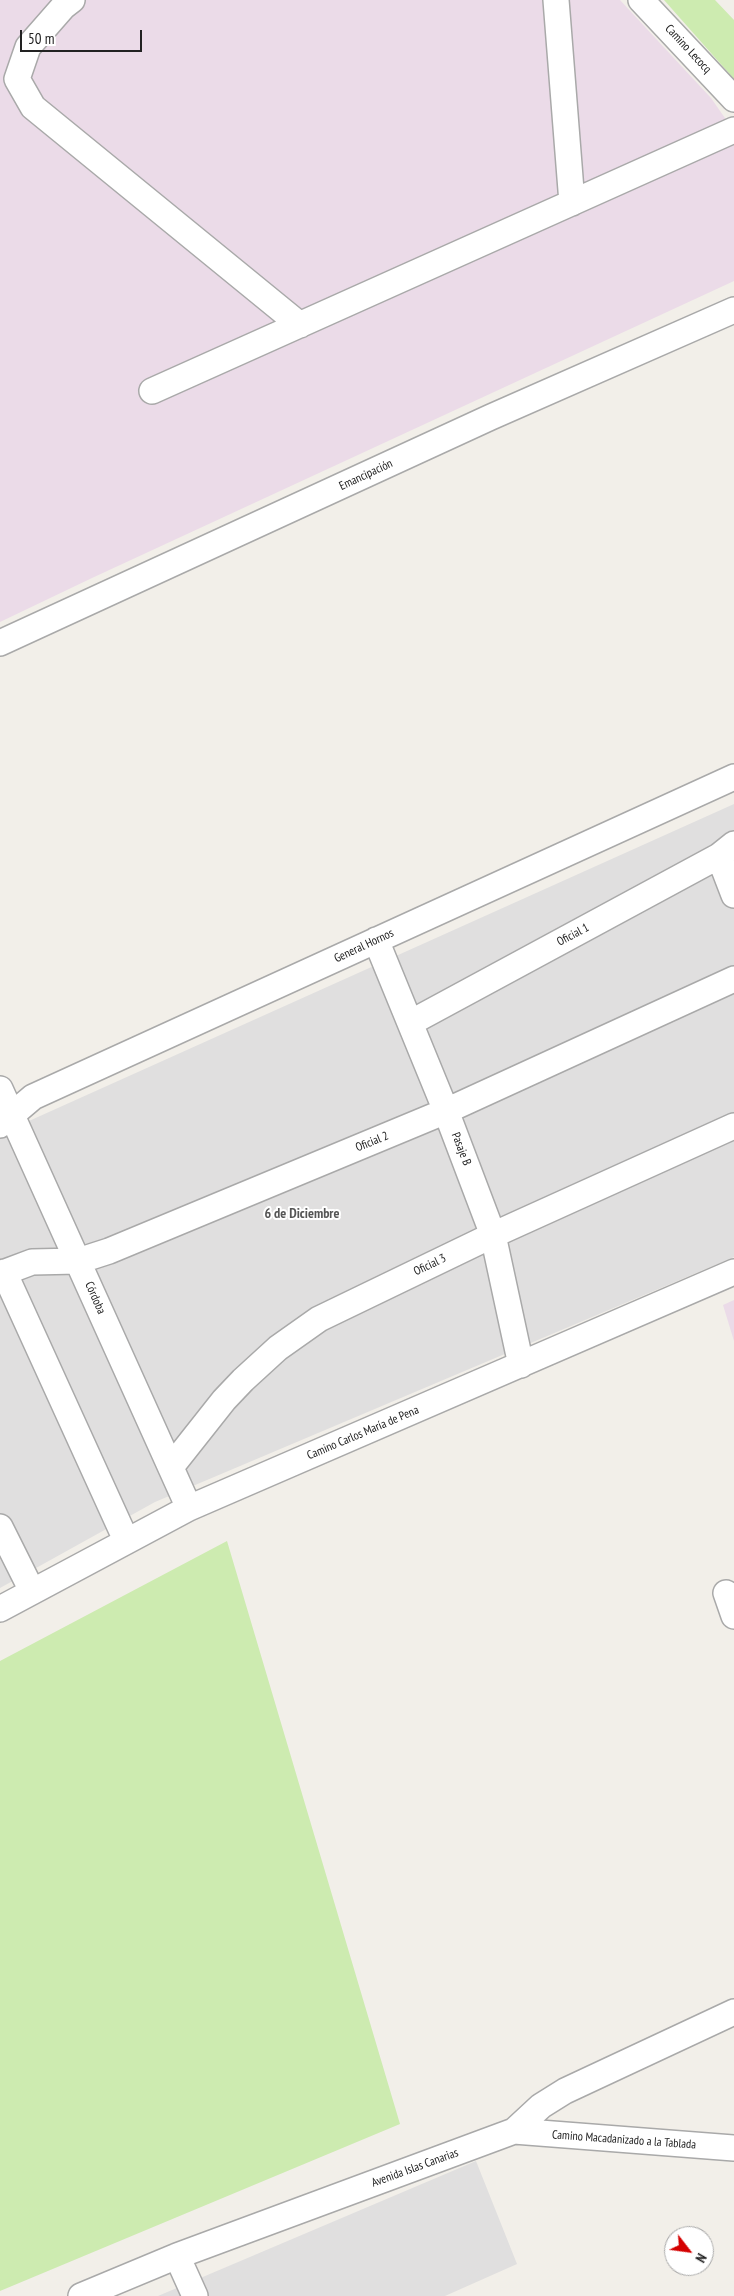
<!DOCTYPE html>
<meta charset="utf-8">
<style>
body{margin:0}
#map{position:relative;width:734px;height:2296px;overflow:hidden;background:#f2efe9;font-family:"PT Sans Narrow",sans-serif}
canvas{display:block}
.north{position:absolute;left:664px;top:2226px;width:50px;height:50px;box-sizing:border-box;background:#fff;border:1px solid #a7a7a7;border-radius:50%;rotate:120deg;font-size:14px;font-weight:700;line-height:20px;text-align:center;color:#222}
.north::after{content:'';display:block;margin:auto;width:18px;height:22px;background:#d40000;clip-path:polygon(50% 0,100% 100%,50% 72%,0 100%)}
.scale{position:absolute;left:20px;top:30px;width:122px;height:22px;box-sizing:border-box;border:2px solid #222;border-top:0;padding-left:6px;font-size:15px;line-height:18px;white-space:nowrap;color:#222;-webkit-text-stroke:4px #fff;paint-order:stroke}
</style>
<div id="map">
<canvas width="734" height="2296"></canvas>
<div class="north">N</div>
<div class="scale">50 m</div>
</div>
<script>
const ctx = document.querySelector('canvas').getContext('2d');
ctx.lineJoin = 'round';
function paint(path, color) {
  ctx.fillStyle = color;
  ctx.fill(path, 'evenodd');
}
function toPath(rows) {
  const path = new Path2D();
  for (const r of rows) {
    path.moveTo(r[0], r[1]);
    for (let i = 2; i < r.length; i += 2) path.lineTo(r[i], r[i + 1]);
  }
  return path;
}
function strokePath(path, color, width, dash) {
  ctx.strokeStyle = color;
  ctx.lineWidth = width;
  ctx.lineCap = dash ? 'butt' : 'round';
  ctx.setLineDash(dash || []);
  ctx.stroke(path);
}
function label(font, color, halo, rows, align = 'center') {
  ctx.font = font + ' "PT Sans Narrow",sans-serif';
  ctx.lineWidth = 4;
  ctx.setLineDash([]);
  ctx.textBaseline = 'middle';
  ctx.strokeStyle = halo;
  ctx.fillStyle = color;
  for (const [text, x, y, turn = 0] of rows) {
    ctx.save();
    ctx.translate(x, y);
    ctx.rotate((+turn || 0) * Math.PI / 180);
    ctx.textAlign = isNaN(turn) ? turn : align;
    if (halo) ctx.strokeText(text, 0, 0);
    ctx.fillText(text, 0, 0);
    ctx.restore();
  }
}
paint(toPath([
 [734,804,734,1257,155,1502,0,1588,0,1134],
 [476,2161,517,2264,445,2296,158,2296]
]), '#e0dfdf');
paint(toPath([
 [0,0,620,0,711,98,734,131,734,281,92,578,0,622],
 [734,1300,734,1341,723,1305]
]), '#ebdbe8');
paint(toPath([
 [664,0,715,0,734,20,734,79],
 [227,1541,400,2124,0,2291,0,1661]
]), '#cdebb0');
const minor = toPath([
 [72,0,63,7,28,47,17,79,33,107,300,325],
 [556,0,572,203],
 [641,0,734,99],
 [152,391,734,130],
 [0,643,491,417,734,310],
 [719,856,734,895],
 [376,940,446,1111,493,1235,521,1365],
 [410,1023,719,856,734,844],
 [0,1089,189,1508],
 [0,1125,33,1097,734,777],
 [4,1272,126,1540],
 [0,1274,32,1262,78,1261,109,1251,446,1111,734,979],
 [171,1467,224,1400,243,1380,278,1348,319,1319,493,1235,734,1126],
 [0,1527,32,1591],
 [726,1593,734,1616],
 [0,1609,189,1508,734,1272],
 [514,2131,734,2148],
 [177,2256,195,2296],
 [81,2296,177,2256,514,2131,541,2106,565,2091,734,2012]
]);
strokePath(minor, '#a9a9a9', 28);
strokePath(minor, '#fff', 25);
label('12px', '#222', '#fff', [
 ["Camino Lecocq",688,49,47],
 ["Emancipación",366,475,-25],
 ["Oficial 1",573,935,-28],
 ["General Hornos",364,946,-25],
 ["Oficial 2",372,1142,-22],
 ["Pasaje B",461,1149,69],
 ["Oficial 3",430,1265,-26],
 ["Córdoba",95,1298,66],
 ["Camino Carlos María de Pena",363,1433,-23],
 ["Camino Macadanizado a la Tablada",624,2140,4],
 ["Avenida Islas Canarias",415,2168,-20]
]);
label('bold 14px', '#555', '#fff', [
 ["6 de Diciembre",302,1214]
]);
</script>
